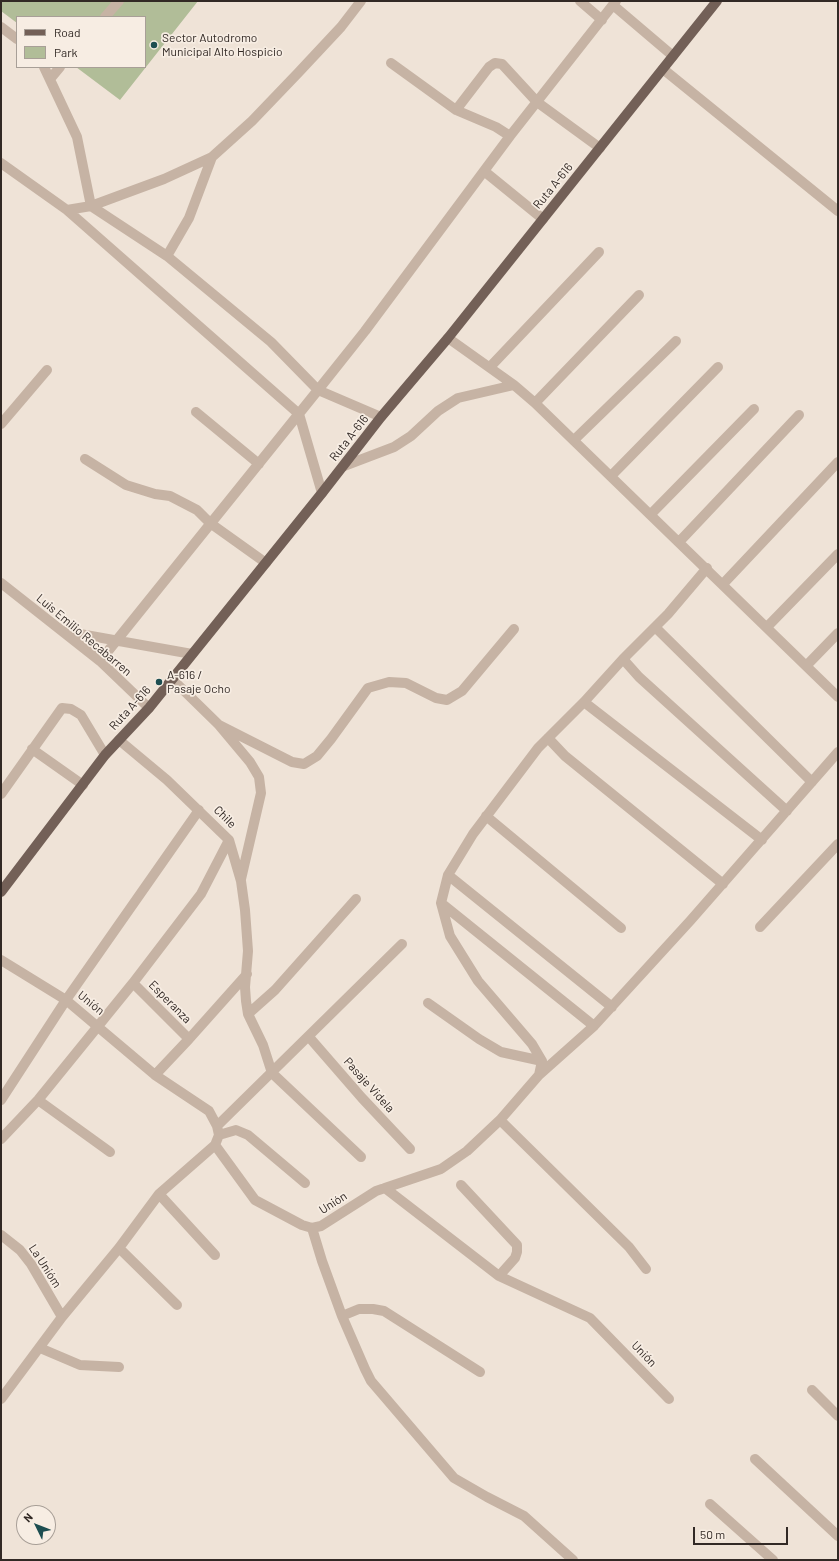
<!DOCTYPE html>
<meta charset="utf-8">
<style>
body{margin:0}
#map{position:relative;width:839px;height:1561px;overflow:hidden;background:#efe3d7;font-family:Barlow,sans-serif}
canvas{display:block}
.frame{position:absolute;inset:0;border:2px solid #322925;pointer-events:none}
.legend{position:absolute;left:16px;top:16px;width:130px;height:52px;box-sizing:border-box;background:#f7ede3;border:1px solid #a89f97;margin:0;padding:5px 7px;list-style:none;font-size:12px;color:#322925}
.legend li{display:flex;align-items:center;gap:8px;height:20px}
.legend b{width:20px;border:1px solid #a89f97}
.north{position:absolute;left:16px;top:1505px;width:40px;height:40px;box-sizing:border-box;background:#f7ede3;border:1px solid #a89f97;border-radius:50%;rotate:313deg;font-size:11px;font-weight:700;line-height:16px;text-align:center;color:#322925}
.north::after{content:'';display:block;margin:auto;width:14px;height:18px;background:#1d4e51;clip-path:polygon(50% 0,100% 100%,50% 72%,0 100%)}
.scale{position:absolute;left:693px;top:1527px;width:95px;height:18px;box-sizing:border-box;border:2px solid #322925;border-top:0;padding-left:5px;font-size:12px;line-height:14px;white-space:nowrap;color:#322925;-webkit-text-stroke:3px #f7ede3;paint-order:stroke}
</style>
<div id="map">
<canvas width="839" height="1561"></canvas>
<div class="frame"></div>
<ul class="legend">
<li><b style="height:5px;background:#736057"></b>Road</li>
<li><b style="height:11px;background:#b1bd98"></b>Park</li>
</ul>
<div class="north">N</div>
<div class="scale">50 m</div>
</div>
<script>
const ctx = document.querySelector('canvas').getContext('2d');
ctx.lineJoin = 'round';
function paint(path, color) {
  ctx.fillStyle = color;
  ctx.fill(path, 'evenodd');
}
function toPath(rows) {
  const path = new Path2D();
  for (const r of rows) {
    path.moveTo(r[0], r[1]);
    for (let i = 2; i < r.length; i += 2) path.lineTo(r[i], r[i + 1]);
  }
  return path;
}
function strokePath(path, color, width, dash) {
  ctx.strokeStyle = color;
  ctx.lineWidth = width;
  ctx.lineCap = dash ? 'butt' : 'round';
  ctx.setLineDash(dash || []);
  ctx.stroke(path);
}
function label(font, color, halo, rows, align = 'center') {
  ctx.font = font + ' Barlow,sans-serif';
  ctx.lineWidth = 3.5;
  ctx.setLineDash([]);
  ctx.textBaseline = 'middle';
  ctx.strokeStyle = halo;
  ctx.fillStyle = color;
  for (const [text, x, y, turn = 0] of rows) {
    ctx.save();
    ctx.translate(x, y);
    ctx.rotate((+turn || 0) * Math.PI / 180);
    ctx.textAlign = isNaN(turn) ? turn : align;
    if (halo) ctx.strokeText(text, 0, 0);
    ctx.fillText(text, 0, 0);
    ctx.restore();
  }
}
paint(toPath([
 [1,1,198,1,120,100,76,67,145,67,145,17,17,17,17,23,1,11]
]), '#b1bd98');
strokePath(toPath([
 [580,1,602,20],
 [613,5,673,56],
 [105,17,119,1],
 [1,27,17,39],
 [391,63,456,110,496,127,510,136],
 [44,67,77,137,91,206,164,179,212,157,252,121,298,73,341,27,361,1],
 [663,69,838,211],
 [50,79,60,67],
 [456,110,489,67,495,63,502,64,537,102,600,148],
 [1,163,67,210,299,414,322,493],
 [484,171,543,219],
 [67,210,91,206,167,256,271,342,318,390,381,417],
 [167,256,189,218,212,157],
 [448,338,514,385,535,403,838,697],
 [490,367,599,252],
 [535,403,639,295],
 [196,412,259,464],
 [1,424,47,370],
 [574,440,676,341],
 [85,459,126,485,155,494,170,496,197,510,210,523,266,563],
 [344,466,394,447,411,436,438,411,458,398,514,385],
 [611,476,718,367],
 [651,514,754,409],
 [679,542,799,415],
 [1,583,100,661,149,708],
 [723,584,838,462],
 [655,627,812,782],
 [767,627,838,554],
 [63,631,192,654],
 [623,659,639,677,787,811],
 [100,661,318,390,365,331,510,136,616,1],
 [806,666,838,633],
 [172,679,219,725,250,762,259,777,261,793,241,879],
 [584,702,762,840],
 [219,725,292,762,304,764,317,756,331,739,368,688,389,682,406,683,436,698,447,700,462,691,514,629],
 [548,738,565,756,723,884],
 [119,740,167,780,229,840,241,881,245,910,248,951,245,987,246,1001,248,1014,263,1045,272,1073,361,1157],
 [32,749,83,785],
 [1,794,62,708,71,709,81,715,105,755],
 [486,816,621,928],
 [448,875,612,1007],
 [441,903,594,1026],
 [760,927,838,844],
 [1,960,66,1000,155,1075,209,1111,217,1126,219,1135,215,1145,255,1200,302,1225,312,1228,321,1226,376,1191,441,1169,467,1151,500,1120,539,1075,542,1061,532,1044,478,981,450,936,441,903,448,875,473,834,538,748,584,702,623,659,668,614,707,568],
 [133,983,189,1039],
 [428,1003,479,1039,501,1052,542,1061],
 [248,1014,275,990,356,899],
 [309,1037,362,1098,410,1149],
 [155,1075,189,1039,247,974],
 [539,1075,594,1026,690,921,838,752],
 [1,1100,66,1000,199,810],
 [38,1100,110,1152],
 [500,1120,629,1247,646,1269],
 [217,1126,402,944],
 [219,1135,236,1130,248,1135,305,1183],
 [1,1139,38,1100,133,983,201,894,229,840],
 [461,1185,517,1245,517,1252,515,1258,499,1276],
 [385,1188,499,1276,590,1318,669,1399],
 [159,1194,215,1255],
 [312,1228,322,1261,342,1316,365,1369,371,1381,383,1395,454,1478,487,1497,524,1516,573,1560],
 [1,1235,20,1250,31,1264,62,1317],
 [119,1248,177,1305],
 [342,1316,359,1309,373,1309,384,1311,480,1372],
 [40,1348,80,1365,119,1367],
 [812,1390,838,1416],
 [1,1399,62,1317,119,1248,159,1194,215,1145],
 [755,1459,838,1536],
 [710,1504,773,1560]
]), '#c6b3a4', 10);
strokePath(toPath([
 [1,892,105,755,149,708,322,493,381,417,448,338,717,1]
]), '#736057', 10);
for (const [x, y, r, color] of [
 [154,45,4,"#1d4e51"],
 [159,682,4,"#1d4e51"]
]) {
  const dot = new Path2D();
  dot.arc(x, y, r, 0, 2 * Math.PI);
  ctx.fillStyle = color;
  ctx.fill(dot);
  strokePath(dot, '#f7ede3', 1.5);
}
label('12px', '#322925', '#f7ede3', [
 ["Sector Autodromo",162,38],
 ["Municipal Alto Hospicio",162,52],
 ["A-616 /",167,675],
 ["Pasaje Ocho",167,689]
], 'left');
label('12px', '#322925', '#f7ede3', [
 ["Ruta A-616",553,186,-51],
 ["Ruta A-616",349,438,-52],
 ["Luis Emilio Recabarren",84,635,40],
 ["Ruta A-616",130,708,-48],
 ["Chile",225,817,45],
 ["Esperanza",170,1002,45],
 ["Unión",91,1003,39],
 ["Pasaje Videla",369,1085,48],
 ["Unión",333,1203,-33],
 ["La Unióm",45,1266,57],
 ["Unión",644,1354,46]
]);
</script>
